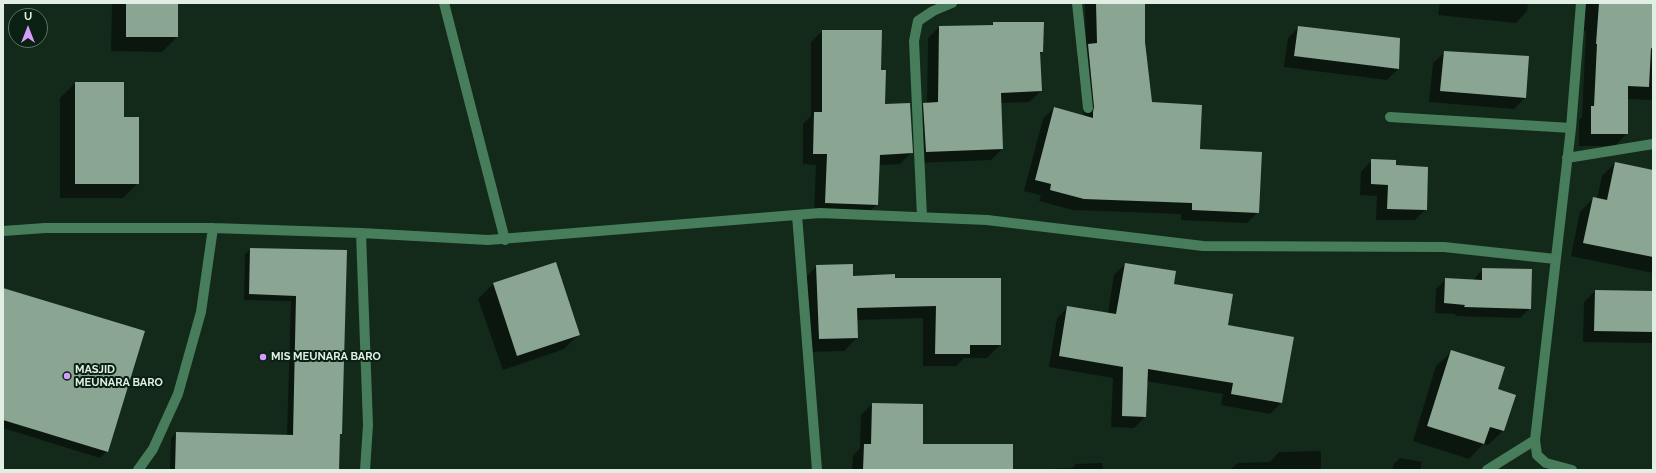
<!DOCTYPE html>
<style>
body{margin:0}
#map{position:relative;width:1656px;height:473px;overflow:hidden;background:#132a1b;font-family:Raleway,sans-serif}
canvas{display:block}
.frame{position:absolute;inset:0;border:4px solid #e0eee4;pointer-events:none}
.north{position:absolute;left:8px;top:8px;width:40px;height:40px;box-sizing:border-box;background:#092012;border:1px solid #5f7266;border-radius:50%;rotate:0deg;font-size:11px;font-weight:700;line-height:16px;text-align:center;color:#e0eee4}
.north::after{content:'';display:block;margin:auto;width:14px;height:18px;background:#d59cfb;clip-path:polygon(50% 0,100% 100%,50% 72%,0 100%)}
</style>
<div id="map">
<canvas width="1656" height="473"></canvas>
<div class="frame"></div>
<div class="north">U</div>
</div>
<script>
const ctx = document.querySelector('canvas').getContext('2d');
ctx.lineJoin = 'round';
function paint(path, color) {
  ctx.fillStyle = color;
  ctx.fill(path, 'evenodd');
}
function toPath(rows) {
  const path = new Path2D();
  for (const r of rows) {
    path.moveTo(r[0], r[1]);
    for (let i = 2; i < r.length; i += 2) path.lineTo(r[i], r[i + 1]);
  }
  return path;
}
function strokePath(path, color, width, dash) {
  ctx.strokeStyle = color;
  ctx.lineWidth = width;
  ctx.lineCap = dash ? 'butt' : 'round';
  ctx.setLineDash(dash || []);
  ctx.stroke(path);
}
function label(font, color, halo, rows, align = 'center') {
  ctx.font = font + ' Raleway,sans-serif';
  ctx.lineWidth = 4;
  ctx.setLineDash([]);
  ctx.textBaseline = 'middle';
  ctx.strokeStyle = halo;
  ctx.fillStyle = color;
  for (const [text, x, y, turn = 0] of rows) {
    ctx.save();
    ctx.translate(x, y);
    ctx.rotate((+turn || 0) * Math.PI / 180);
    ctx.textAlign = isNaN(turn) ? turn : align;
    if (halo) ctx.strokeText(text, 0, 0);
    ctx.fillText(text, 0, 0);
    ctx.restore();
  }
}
paint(toPath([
 [112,3,177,3,177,37,162,52,111,51],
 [1085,3,1145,3,1144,42,1151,103,1199,150,1258,212,1247,223,1181,220,1181,214,1073,210,1039,201,1041,195,1024,191,1043,119,1054,108,1084,116,1077,56,1086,47],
 [1440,3,1528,3,1527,11,1516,23,1438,15],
 [1579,3,1653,3,1653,100,1627,99,1627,133,1615,146,1579,146,1579,120,1582,117,1586,31,1577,30],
 [993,23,1042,52,1039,55,1041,91,1029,102,1000,103,1002,149,991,160,915,163,913,115,924,104,927,104,928,38,939,27,990,26],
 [1299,27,1399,39,1398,69,1387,80,1284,67,1288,38],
 [822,31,880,71,884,105,912,152,900,164,879,165,877,204,866,216,814,214,816,165,803,164,803,124,811,116,811,42],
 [1445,52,1525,98,1514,109,1429,102,1433,63],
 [75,83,123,83,123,118,138,183,123,198,60,198,60,98],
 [1372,160,1395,166,1426,209,1415,220,1376,220,1377,196,1360,195,1361,172],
 [1615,163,1653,171,1653,273,1571,256,1580,212,1593,199,1597,199,1602,176],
 [251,249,346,251,341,434,339,436,338,470,170,470,171,438,176,433,287,435,291,301,244,300,245,254],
 [555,263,579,334,564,349,503,370,478,299,493,284],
 [1125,264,1172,285,1227,326,1281,403,1270,414,1221,405,1223,394,1146,381,1145,417,1134,428,1111,427,1113,378,1049,367,1057,318,1068,307,1108,313,1114,275],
 [817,266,852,277,894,279,1000,345,987,358,964,358,956,366,923,366,923,318,856,320,857,338,844,351,806,352,804,279],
 [1483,269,1530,308,1520,318,1455,316,1456,314,1435,313,1436,289,1446,279,1473,280],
 [3,289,107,451,100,458,3,428],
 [1595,291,1653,292,1653,343,1583,342,1584,302],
 [1451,352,1496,390,1503,431,1488,445,1483,444,1469,459,1413,441,1436,366],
 [872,404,922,445,1012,470,852,470,853,456,860,448,861,415],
 [1321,451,1321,470,1230,470,1238,463,1270,462,1279,452],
 [1400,458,1422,462,1420,470,1392,470,1394,464],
 [1102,463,1103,470,1016,470,1072,468,1076,464]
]), '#0007');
paint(toPath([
 [126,3,178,3,178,37,126,37],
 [1096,3,1145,3,1145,42,1152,102,1202,105,1200,149,1262,152,1259,213,1192,210,1192,203,1084,199,1050,190,1051,184,1035,180,1054,107,1093,118,1093,112,1094,107,1088,44,1097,43],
 [1599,3,1653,3,1653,49,1651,48,1649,87,1628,86,1628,134,1591,134,1591,106,1594,106,1597,44,1596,44],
 [993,22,1044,22,1043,52,1040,52,1042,91,1001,93,1003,149,926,152,923,103,938,102,939,26,993,25],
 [1298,26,1400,38,1399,69,1294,56],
 [822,30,882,30,881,70,886,70,885,104,910,103,913,153,880,155,878,205,825,203,827,154,813,154,814,112,822,112],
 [1444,51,1529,56,1526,98,1440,91],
 [75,82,124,82,124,117,139,117,139,184,75,184],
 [1371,159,1396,160,1396,165,1428,167,1427,210,1387,209,1388,185,1371,184],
 [1615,162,1653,170,1653,257,1583,243,1593,197,1607,200],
 [250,248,347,250,342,434,340,434,339,470,175,470,176,432,293,435,296,296,249,294],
 [556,262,580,335,517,356,493,283],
 [1125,263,1176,271,1174,284,1233,294,1228,325,1294,337,1282,403,1231,394,1233,383,1148,369,1146,417,1122,416,1123,367,1059,356,1067,306,1116,314],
 [853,264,853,276,895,274,895,278,1001,278,1001,345,970,345,970,354,935,354,936,306,857,308,858,338,819,339,816,265],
 [1482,268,1532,269,1531,309,1464,307,1465,305,1444,303,1445,278,1482,280],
 [3,288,145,331,108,452,3,420],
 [1595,290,1653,291,1653,332,1594,331],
 [1451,350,1505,367,1498,389,1516,395,1504,431,1490,427,1484,444,1427,426],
 [872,403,923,404,923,444,1013,444,1013,470,863,470,864,444,871,444]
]), '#8aa592');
strokePath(toPath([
 [444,3,505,240],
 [1077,3,1088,108],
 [1390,117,1571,128],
 [1567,158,1653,144],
 [797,215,817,470],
 [922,217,914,41,918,21,933,11,952,3],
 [3,231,45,228,213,228,361,233,488,240,820,213,987,220,1203,246,1444,247,1555,259],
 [361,233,368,425,365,470],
 [138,470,153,449,178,394,201,312,213,228],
 [1487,470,1535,440],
 [1572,470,1546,463,1537,455,1535,440,1571,128,1581,3]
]), '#477d5b', 10);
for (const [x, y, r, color] of [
 [263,357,4,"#d59cfb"],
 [67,376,4,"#d59cfb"]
]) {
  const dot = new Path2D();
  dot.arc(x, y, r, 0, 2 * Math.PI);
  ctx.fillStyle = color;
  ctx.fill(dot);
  strokePath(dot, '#092012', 1.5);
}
label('bold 11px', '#e0eee4', '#092012', [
 ["MIS MEUNARA BARO",271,357],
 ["MASJID",75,370],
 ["MEUNARA BARO",75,383]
], 'left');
</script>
